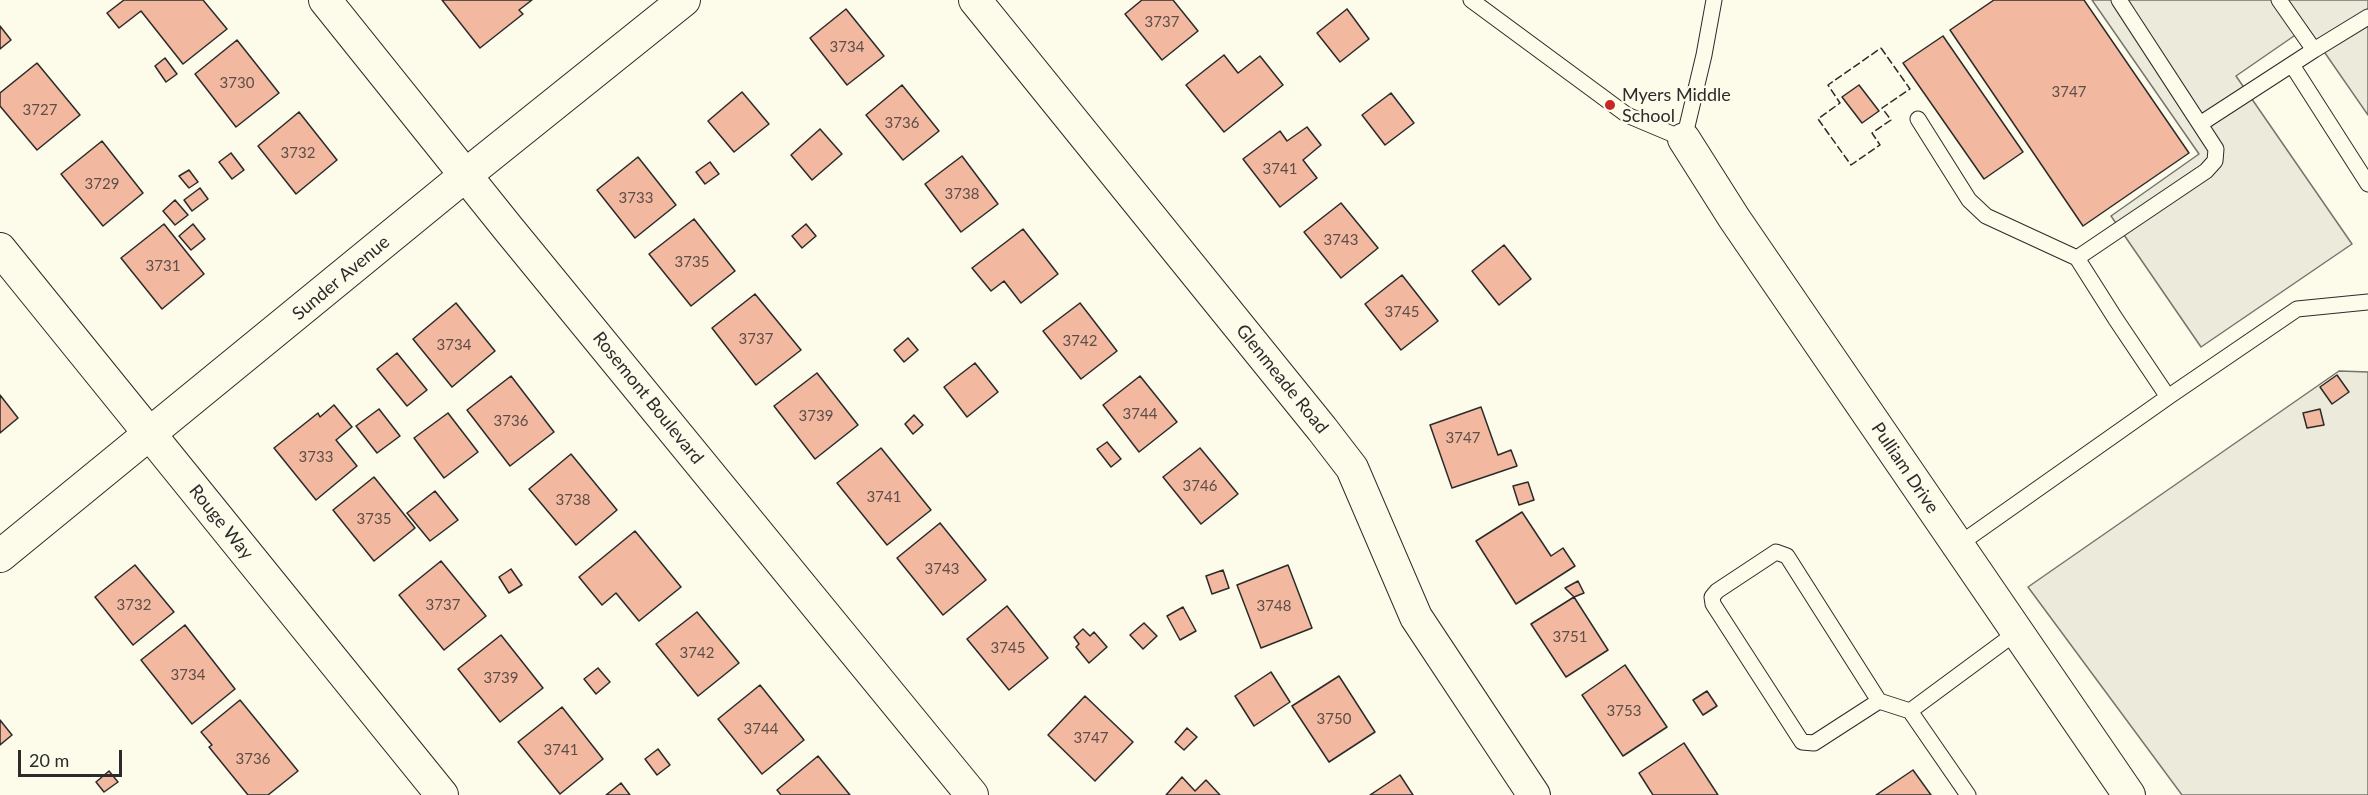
<!DOCTYPE html>
<style>
body{margin:0}
#map{position:relative;width:2368px;height:795px;overflow:hidden;background:#fdfbea;font-family:Lato,sans-serif}
canvas{display:block}
.scale{position:absolute;left:18px;top:750px;width:104px;height:27px;box-sizing:border-box;border:3px solid #2b2b2b;border-top:0;padding-left:8px;font-size:18px;line-height:21px;white-space:nowrap;color:#2b2b2b;-webkit-text-stroke:4px #fdfbea;paint-order:stroke}
</style>
<div id="map">
<canvas width="2368" height="795"></canvas>
<div class="scale">20 m</div>
</div>
<script>
const ctx = document.querySelector('canvas').getContext('2d');
ctx.lineJoin = 'round';
function paint(path, color) {
  ctx.fillStyle = color;
  ctx.fill(path, 'evenodd');
}
function toPath(rows) {
  const path = new Path2D();
  for (const r of rows) {
    path.moveTo(r[0], r[1]);
    for (let i = 2; i < r.length; i += 2) path.lineTo(r[i], r[i + 1]);
  }
  return path;
}
function strokePath(path, color, width, dash) {
  ctx.strokeStyle = color;
  ctx.lineWidth = width;
  ctx.lineCap = dash ? 'butt' : 'round';
  ctx.setLineDash(dash || []);
  ctx.stroke(path);
}
function label(font, color, halo, rows, align = 'center') {
  ctx.font = font + ' Lato,sans-serif';
  ctx.lineWidth = 4.5;
  ctx.setLineDash([]);
  ctx.textBaseline = 'middle';
  ctx.strokeStyle = halo;
  ctx.fillStyle = color;
  for (const [text, x, y, turn = 0] of rows) {
    ctx.save();
    ctx.translate(x, y);
    ctx.rotate((+turn || 0) * Math.PI / 180);
    ctx.textAlign = isNaN(turn) ? turn : align;
    if (halo) ctx.strokeText(text, 0, 0);
    ctx.fillText(text, 0, 0);
    ctx.restore();
  }
}
const green = toPath([
 [2339,371,2368,372,2368,795,2182,795,2028,587,2339,371]
]);
paint(green, '#ecebdb');
strokePath(green, '#74746e', 1.5);
const parking = toPath([
 [2092,0,2368,0,2368,115,2307,27,2236,76,2352,244,2201,347,2111,216,2199,154,2092,0]
]);
paint(parking, '#eceadb');
strokePath(parking, '#74746e', 1.5);
const building = toPath([
 [124,0,203,0,227,29,183,64,141,11,119,28,107,13,124,0],
 [442,0,532,0,519,10,523,14,480,48,442,0],
 [1142,0,1173,0,1198,31,1162,60,1125,14,1142,0],
 [1994,0,2084,0,2189,153,2083,226,1950,30,1994,0],
 [846,9,884,56,847,85,810,38,846,9],
 [1347,9,1369,39,1340,62,1317,33,1347,9],
 [0,26,11,40,0,49,0,26],
 [1943,36,2023,152,1984,179,1903,63,1943,36],
 [237,40,279,93,236,127,195,74,237,40],
 [1224,55,1238,73,1260,56,1283,85,1224,132,1186,85,1224,55],
 [165,58,177,74,166,82,155,66,165,58],
 [37,63,80,115,37,150,0,106,0,93,37,63],
 [902,85,939,131,903,160,866,115,902,85],
 [1859,85,1879,111,1862,123,1842,97,1859,85],
 [742,92,769,124,734,152,708,121,742,92],
 [1391,93,1414,123,1385,145,1362,115,1391,93],
 [299,112,337,160,296,194,258,146,299,112],
 [1307,127,1321,145,1303,160,1317,178,1280,207,1243,159,1280,131,1287,141,1307,127],
 [820,129,842,154,812,180,791,155,820,129],
 [102,141,143,193,103,226,61,174,102,141],
 [231,153,244,170,232,179,219,162,231,153],
 [962,156,998,204,961,232,925,184,962,156],
 [638,157,676,205,635,238,597,190,638,157],
 [710,162,719,174,705,184,696,172,710,162],
 [189,170,198,182,189,188,179,176,189,170],
 [200,188,208,199,192,211,184,200,200,188],
 [175,200,188,215,175,225,163,211,175,200],
 [1341,203,1378,248,1341,278,1304,232,1341,203],
 [694,219,735,271,691,306,649,254,694,219],
 [164,224,204,274,162,309,121,258,164,224],
 [193,224,205,239,191,250,179,236,193,224],
 [806,224,816,236,802,248,792,236,806,224],
 [1023,229,1058,274,1021,303,1004,281,991,291,972,268,1023,229],
 [1504,245,1531,279,1499,305,1472,271,1504,245],
 [1402,275,1438,321,1401,350,1365,304,1402,275],
 [755,294,801,350,756,385,712,328,755,294],
 [456,303,495,351,452,387,413,339,456,303],
 [1080,303,1117,351,1081,379,1043,331,1080,303],
 [908,338,918,350,904,362,894,350,908,338],
 [397,353,427,390,407,406,377,369,397,353],
 [975,363,998,392,967,417,944,387,975,363],
 [817,373,858,425,815,459,774,406,817,373],
 [2337,375,2349,392,2332,404,2320,387,2337,375],
 [511,376,554,432,510,466,467,410,511,376],
 [1140,376,1177,422,1139,452,1103,405,1140,376],
 [0,395,18,418,0,433,0,395],
 [334,405,352,427,336,440,357,466,316,500,274,448,318,413,320,417,334,405],
 [1481,407,1498,455,1511,450,1517,466,1452,488,1430,425,1481,407],
 [379,409,400,436,377,453,356,426,379,409],
 [2320,409,2324,425,2307,428,2303,413,2320,409],
 [448,413,478,452,444,478,414,438,448,413],
 [914,415,923,425,913,434,905,424,914,415],
 [1107,442,1121,459,1111,467,1097,449,1107,442],
 [881,448,931,510,887,545,837,483,881,448],
 [1200,448,1238,494,1201,524,1163,477,1200,448],
 [571,454,617,510,576,545,529,489,571,454],
 [374,477,415,528,374,561,333,510,374,477],
 [1528,482,1534,500,1519,505,1513,486,1528,482],
 [435,491,458,520,430,541,407,513,435,491],
 [1522,512,1551,556,1563,548,1575,566,1516,604,1476,541,1522,512],
 [940,523,986,580,943,615,897,558,940,523],
 [635,531,681,587,639,621,616,593,602,605,579,577,635,531],
 [441,561,486,616,444,650,399,595,441,561],
 [135,565,174,612,133,645,95,597,135,565],
 [1288,565,1312,628,1261,648,1237,585,1288,565],
 [511,569,522,585,509,593,499,577,511,569],
 [1223,570,1229,588,1212,594,1206,576,1223,570],
 [1578,581,1584,593,1574,597,1565,588,1578,581],
 [1574,597,1608,650,1566,677,1531,624,1574,597],
 [1007,606,1048,658,1009,690,967,639,1007,606],
 [1183,607,1196,631,1180,640,1167,616,1183,607],
 [697,612,739,663,698,696,656,644,697,612],
 [1144,623,1157,636,1143,649,1130,635,1144,623],
 [185,625,235,689,192,724,141,660,185,625],
 [1083,629,1090,636,1094,632,1107,647,1089,663,1076,647,1079,644,1074,637,1083,629],
 [501,635,543,688,500,722,458,669,501,635],
 [1625,665,1667,727,1623,756,1582,695,1625,665],
 [598,668,610,682,596,694,584,679,598,668],
 [1271,672,1290,702,1254,726,1235,696,1271,672],
 [1339,676,1375,732,1329,762,1292,706,1339,676],
 [760,685,804,740,762,774,718,719,760,685],
 [1707,691,1717,706,1703,715,1693,700,1707,691],
 [1085,696,1133,742,1095,781,1048,735,1085,696],
 [240,700,298,771,268,795,248,795,209,747,212,745,201,732,240,700],
 [562,707,603,759,560,794,518,742,562,707],
 [0,720,12,735,0,745,0,720],
 [1187,728,1197,737,1184,750,1175,742,1187,728],
 [1684,743,1718,795,1653,795,1639,773,1684,743],
 [658,749,670,765,657,775,645,759,658,749],
 [818,756,850,795,781,795,777,790,818,756],
 [1913,770,1931,795,1876,795,1913,770],
 [109,771,118,782,104,792,96,782,109,771],
 [1400,775,1413,795,1370,795,1400,775],
 [1182,777,1195,791,1206,780,1220,795,1166,795,1182,777],
 [621,783,630,795,606,795,621,783]
]);
paint(building, '#f2b8a0');
strokePath(building, '#2b2b2b', 1.5);
const lane = toPath([
 [1471,0,1627,115,1684,139,1704,55,1714,0],
 [2279,0,2314,50,2368,17],
 [2292,65,2368,184],
 [1918,119,1969,200,1986,216,2077,258],
 [2200,124,2314,50],
 [2168,397,2297,309,2368,302],
 [1958,545,2168,397,2115,318,2077,258,2206,171,2215,161,2216,149,2119,0],
 [1879,701,1814,743,1802,742,1713,604,1712,597,1717,591,1776,552,1787,556,1879,701,1910,711],
 [1968,795,1910,711,2017,632]
]);
const street = toPath([
 [325,0,507,227,972,795],
 [975,0,1322,429,1352,468,1416,617,1534,795],
 [1684,139,1734,218,2129,795],
 [0,249,442,795],
 [0,556,467,174,684,0]
]);
strokePath(lane, '#2b2b2b', 17);
strokePath(street, '#2b2b2b', 34);
strokePath(lane, '#fdfbea', 15);
strokePath(street, '#fdfbea', 32);
strokePath(toPath([
 [1881,48,1910,89,1882,108,1891,120,1872,133,1880,145,1851,165,1818,119,1840,103,1828,85,1881,48]
]), '#2b2b2b', 1.5, [8, 3]);
for (const [x, y, r, color] of [
 [1610,105,6,"#c62828"]
]) {
  const dot = new Path2D();
  dot.arc(x, y, r, 0, 2 * Math.PI);
  ctx.fillStyle = color;
  ctx.fill(dot);
  strokePath(dot, '#fdfbea', 2);
}
label('15px', '#5d4e48', null, [
 ["3737",1162,22],
 ["3734",847,47],
 ["3730",237,83],
 ["3747",2069,92],
 ["3727",40,110],
 ["3736",902,123],
 ["3732",298,153],
 ["3741",1280,169],
 ["3729",102,184],
 ["3738",962,194],
 ["3733",636,198],
 ["3743",1341,240],
 ["3735",692,262],
 ["3731",163,266],
 ["3745",1402,312],
 ["3737",756,339],
 ["3742",1080,341],
 ["3734",454,345],
 ["3744",1140,414],
 ["3739",816,416],
 ["3736",511,421],
 ["3747",1463,438],
 ["3733",316,457],
 ["3746",1200,486],
 ["3741",884,497],
 ["3738",573,500],
 ["3735",374,519],
 ["3743",942,569],
 ["3732",134,605],
 ["3737",443,605],
 ["3748",1274,606],
 ["3751",1570,637],
 ["3745",1008,648],
 ["3742",697,653],
 ["3734",188,675],
 ["3739",501,678],
 ["3753",1624,711],
 ["3750",1334,719],
 ["3744",761,729],
 ["3747",1091,738],
 ["3741",561,750],
 ["3736",253,759]
]);
label('18px', '#2b2b2b', '#fdfbea', [
 ["Myers Middle",1622,95],
 ["School",1622,116]
], 'left');
label('18px', '#2b2b2b', '#fdfbea', [
 ["Sunder Avenue",341,278,-40],
 ["Glenmeade Road",1282,379,51],
 ["Rosemont Boulevard",648,398,51],
 ["Pulliam Drive",1905,468,56],
 ["Rouge Way",221,522,51]
]);
</script>
